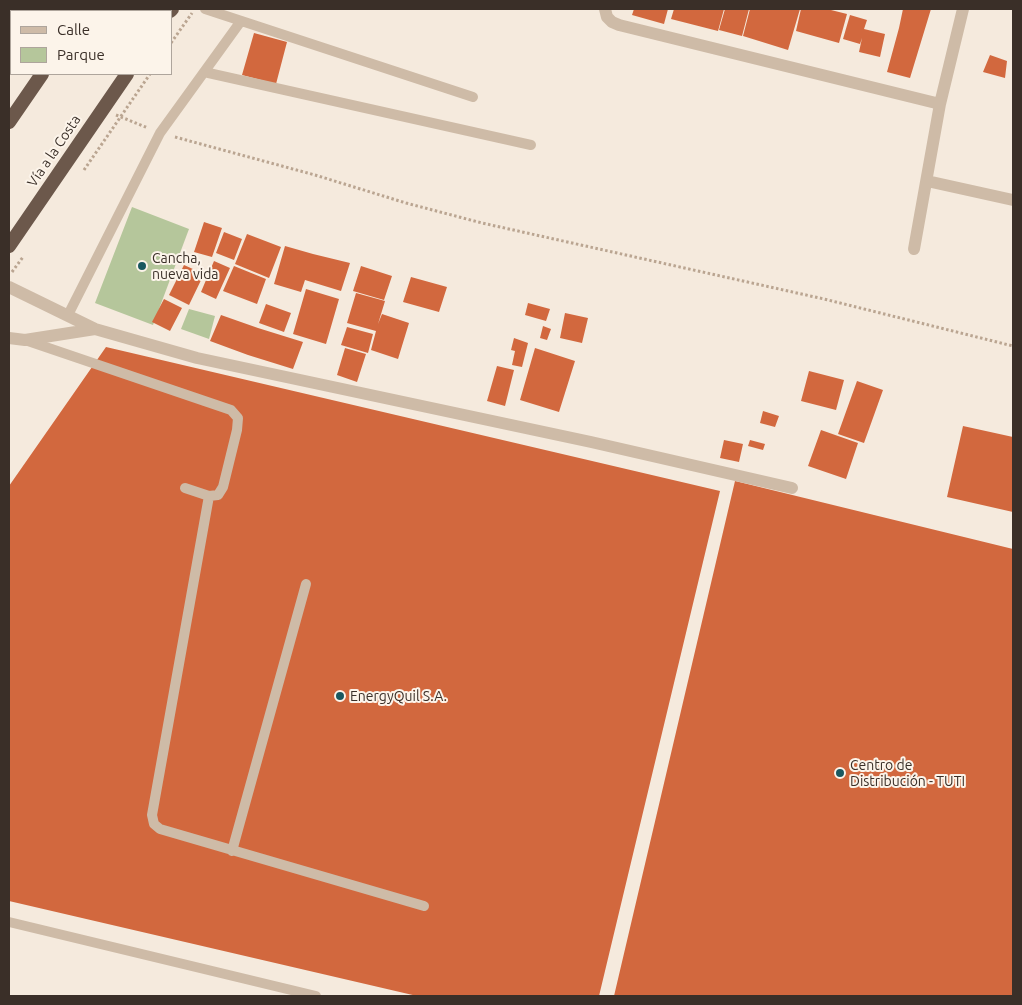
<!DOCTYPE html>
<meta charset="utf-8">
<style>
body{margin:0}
#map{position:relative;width:1022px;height:1005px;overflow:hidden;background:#f5eadd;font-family:Ubuntu,sans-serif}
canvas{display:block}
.frame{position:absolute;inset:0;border:10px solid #3a2f28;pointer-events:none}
.legend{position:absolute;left:10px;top:10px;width:162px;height:65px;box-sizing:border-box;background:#fcf4ea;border:1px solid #aea59c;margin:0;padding:6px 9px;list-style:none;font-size:15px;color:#3a2f28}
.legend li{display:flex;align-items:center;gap:10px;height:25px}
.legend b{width:25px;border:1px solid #aea59c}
</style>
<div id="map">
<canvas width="1022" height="1005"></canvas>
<div class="frame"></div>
<ul class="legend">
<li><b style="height:6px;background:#cebba7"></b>Calle</li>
<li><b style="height:14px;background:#b5c69b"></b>Parque</li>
</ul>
</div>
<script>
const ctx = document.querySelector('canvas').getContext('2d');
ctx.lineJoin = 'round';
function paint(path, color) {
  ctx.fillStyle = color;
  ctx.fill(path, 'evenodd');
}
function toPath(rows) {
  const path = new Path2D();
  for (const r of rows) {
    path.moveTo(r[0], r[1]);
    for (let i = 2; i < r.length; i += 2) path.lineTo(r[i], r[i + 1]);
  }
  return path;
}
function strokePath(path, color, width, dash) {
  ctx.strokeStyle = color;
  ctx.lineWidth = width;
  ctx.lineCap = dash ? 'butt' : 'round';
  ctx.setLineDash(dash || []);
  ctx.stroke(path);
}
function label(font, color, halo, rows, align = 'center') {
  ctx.font = font + ' Ubuntu,sans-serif';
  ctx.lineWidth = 4;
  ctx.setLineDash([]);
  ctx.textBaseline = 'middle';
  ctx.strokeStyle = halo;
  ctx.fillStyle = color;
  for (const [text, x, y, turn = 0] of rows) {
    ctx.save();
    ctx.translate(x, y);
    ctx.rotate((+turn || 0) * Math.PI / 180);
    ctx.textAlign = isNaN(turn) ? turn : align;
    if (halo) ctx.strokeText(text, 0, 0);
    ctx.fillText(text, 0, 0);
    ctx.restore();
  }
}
paint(toPath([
 [132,207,189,229,153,325,95,303],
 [189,309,215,316,209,339,181,329]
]), '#b5c69b');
paint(toPath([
 [634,9,668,9,664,24,632,15],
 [674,9,724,9,718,31,671,19],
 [725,9,749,9,742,36,719,30],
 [750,9,774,10,775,9,800,9,788,50,743,36],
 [801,9,827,9,847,14,839,43,796,31],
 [903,9,931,9,910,78,887,72,899,28],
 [850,15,867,20,864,29,885,34,880,57,859,52,862,38,860,44,843,39],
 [254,33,287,42,276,84,242,75],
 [990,55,1007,61,1005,78,983,72],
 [204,222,222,228,212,257,194,252],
 [224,232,242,239,234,260,216,253],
 [247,234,281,247,269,278,235,264],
 [285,246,313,254,350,263,341,291,305,280,301,292,274,284],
 [214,261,230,268,216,299,201,292],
 [184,265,204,274,189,305,169,295],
 [234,266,266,279,257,304,223,291],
 [361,266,392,276,384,300,353,291],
 [411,277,447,287,439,312,403,302],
 [306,289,339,299,326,344,293,334],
 [356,293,385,301,378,324,382,314,409,323,398,359,371,350,376,331,347,323],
 [164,299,182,308,170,331,152,322],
 [528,303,550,309,546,321,525,315],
 [266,304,291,313,284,332,259,323],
 [565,313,588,318,582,343,560,338],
 [221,315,258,328,303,342,293,369,248,355,210,341],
 [543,326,551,329,547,340,540,338],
 [347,327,373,334,368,353,341,345],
 [514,338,528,343,522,367,512,365,515,351,511,350],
 [106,347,720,491,599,996,417,996,9,901,9,486],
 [345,348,366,354,357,382,337,375],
 [535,348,575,361,559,412,520,400],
 [497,366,514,370,505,406,487,401],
 [809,371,844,380,836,410,801,401],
 [857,381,883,390,864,443,838,434],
 [763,411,779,416,775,427,760,423],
 [963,426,1013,437,1013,512,947,497],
 [821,430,858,443,846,479,808,466],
 [724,440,743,444,739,462,720,458],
 [750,440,765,444,763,450,748,446],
 [735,481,1013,549,1013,996,614,996]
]), '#d2683e');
strokePath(toPath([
 [171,43,192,13],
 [116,115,148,128],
 [175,137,315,175,406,203,482,223,824,299,1013,346],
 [84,170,150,74],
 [12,272,23,257]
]), '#baa591', 3, [2.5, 2.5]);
strokePath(toPath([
 [205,9,473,97],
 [204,72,531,145],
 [68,315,160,133,241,21],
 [25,340,231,410,238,418,237,430,223,487,218,495,209,496,185,488],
 [209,496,152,815,154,824,160,829,424,906],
 [232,851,306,584],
 [9,922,316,996]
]), '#cebba7', 10);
strokePath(toPath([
 [605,9,607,17,612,22,619,25,940,104],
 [9,35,11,38],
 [927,181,1013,200],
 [914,249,940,104,963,9],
 [9,287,95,329,197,358,591,442,792,488],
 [9,338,25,340,95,329]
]), '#cebba7', 12);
strokePath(toPath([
 [85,11,87,9],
 [170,11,172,9],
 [9,122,42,74],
 [9,246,127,74]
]), '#6c584b', 14);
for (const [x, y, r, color] of [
 [142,266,5,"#195860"],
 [340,696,5,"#195860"],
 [840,773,5,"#195860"]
]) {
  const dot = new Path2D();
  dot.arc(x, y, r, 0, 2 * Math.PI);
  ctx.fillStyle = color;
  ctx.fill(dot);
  strokePath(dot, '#fcf4ea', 2);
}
label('14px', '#3a2f28', '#fcf4ea', [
 ["Vía a la Costa",54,151,-56]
]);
label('14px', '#3a2f28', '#fcf4ea', [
 ["Cancha,",152,258],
 ["nueva vida",152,274],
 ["EnergyQuil S.A.",350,696],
 ["Centro de",850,765],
 ["Distribución - TUTI",850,781]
], 'left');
</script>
